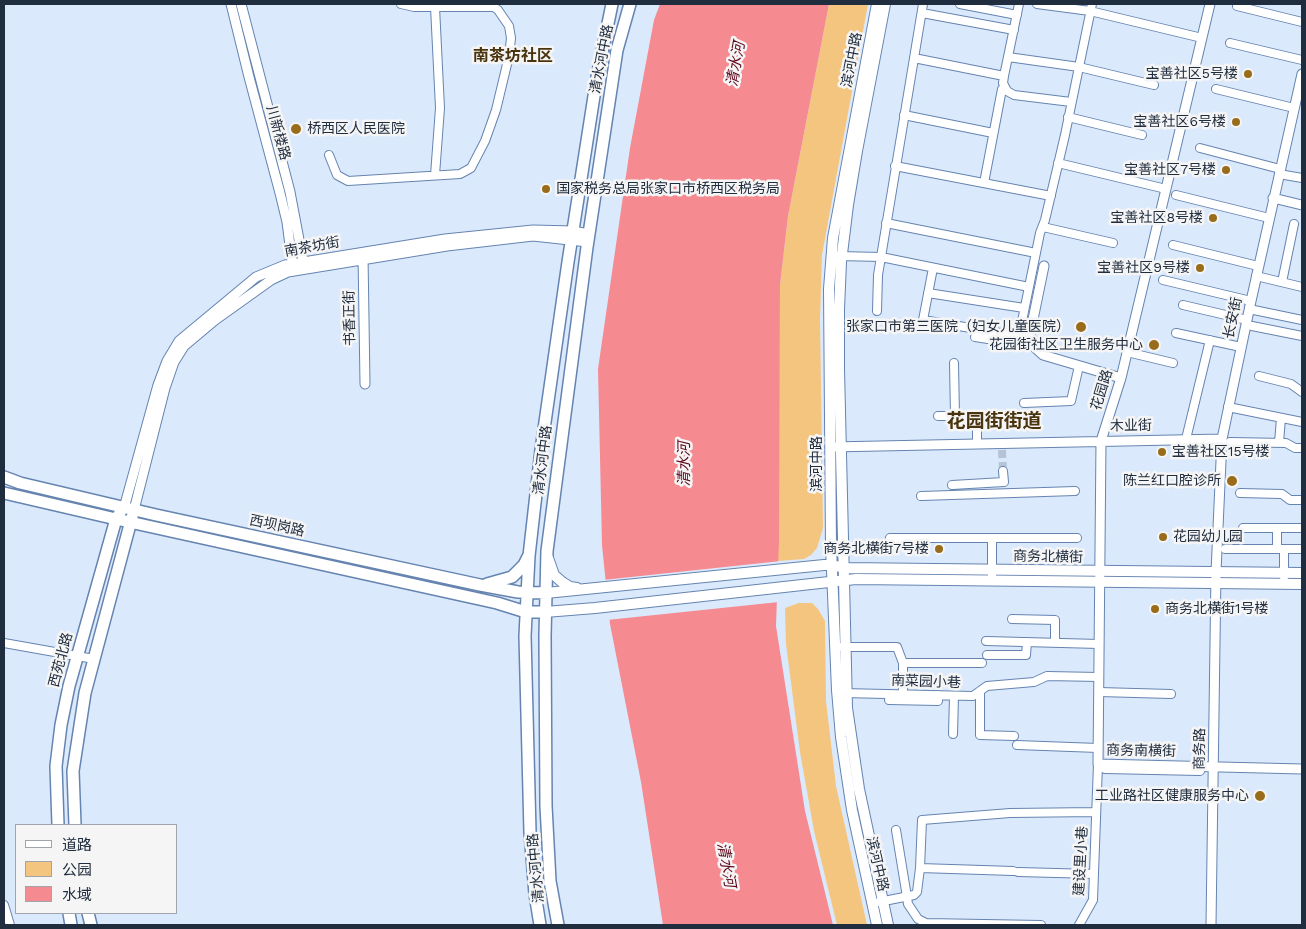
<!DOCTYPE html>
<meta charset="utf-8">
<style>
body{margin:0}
#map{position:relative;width:1306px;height:929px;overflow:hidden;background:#dbe9fd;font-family:"Work Sans","Noto Sans SC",sans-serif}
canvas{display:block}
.frame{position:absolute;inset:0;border:5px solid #202d3f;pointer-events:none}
.legend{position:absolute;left:15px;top:824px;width:162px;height:90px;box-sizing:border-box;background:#f5f5f5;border:1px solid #a0a5ac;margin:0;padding:6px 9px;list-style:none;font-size:15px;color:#202d3f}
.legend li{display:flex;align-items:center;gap:10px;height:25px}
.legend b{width:25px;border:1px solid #a0a5ac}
</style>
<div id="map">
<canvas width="1306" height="929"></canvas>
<div class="frame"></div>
<ul class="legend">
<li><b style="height:6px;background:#fff"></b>道路</li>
<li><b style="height:14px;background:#f4c57f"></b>公园</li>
<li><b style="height:14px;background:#f68a91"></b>水域</li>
</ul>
</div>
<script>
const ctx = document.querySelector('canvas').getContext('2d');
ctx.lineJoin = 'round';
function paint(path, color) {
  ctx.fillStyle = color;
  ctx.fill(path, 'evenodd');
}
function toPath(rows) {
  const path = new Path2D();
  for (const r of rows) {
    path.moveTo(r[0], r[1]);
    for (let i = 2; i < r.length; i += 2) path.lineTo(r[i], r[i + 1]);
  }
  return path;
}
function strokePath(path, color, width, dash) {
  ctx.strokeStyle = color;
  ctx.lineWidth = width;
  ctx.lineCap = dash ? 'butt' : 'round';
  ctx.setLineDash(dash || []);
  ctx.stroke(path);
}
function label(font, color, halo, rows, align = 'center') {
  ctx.font = font + ' "Work Sans","Noto Sans SC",sans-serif';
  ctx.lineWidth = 5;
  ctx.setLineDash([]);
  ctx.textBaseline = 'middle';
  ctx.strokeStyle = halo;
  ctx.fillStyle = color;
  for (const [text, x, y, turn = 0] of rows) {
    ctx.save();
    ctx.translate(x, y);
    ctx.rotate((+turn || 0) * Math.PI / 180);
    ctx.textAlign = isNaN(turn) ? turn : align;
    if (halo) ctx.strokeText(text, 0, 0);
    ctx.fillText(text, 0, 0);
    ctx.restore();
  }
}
paint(toPath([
 [829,4,868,4,822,255,820,318,823,528,817,548,811,555,804,559,778,561,780,285,788,216],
 [799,603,812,603,818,609,825,621,826,701,836,786,867,925,837,925,814,831,800,752,786,644,785,608]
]), '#f4c57f');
paint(toPath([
 [660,4,829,4,788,216,780,285,779,541,776,626,805,811,833,925,663,925,641,782,610,624,602,545,598,369,630,148,654,20]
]), '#f68a91');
paint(toPath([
 [781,561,779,602,607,620,603,580]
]), '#dbe9fd');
strokePath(toPath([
 [1002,450,1003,471]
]), '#b6c3d7', 8, [8, 4]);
const minor = toPath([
 [923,4,881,257,1029,287],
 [960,4,1017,15],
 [1019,4,1004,76,1003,83,1007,91,1014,95,1071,102],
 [1037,4,1090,11,1202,38],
 [1237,6,1302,22],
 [435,7,440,108,435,175],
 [922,13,1014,30],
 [1230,43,1302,60],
 [1008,57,1079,67,1154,85],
 [914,58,1004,76],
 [1216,89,1294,108],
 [904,115,993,133],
 [1068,117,1142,135],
 [1200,148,1280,169],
 [329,155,337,175,348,181,460,174,471,168,485,141,496,110,509,56,511,38,509,26,498,10,494,7,414,7,401,4],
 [1058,163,1166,189],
 [895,166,1051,196],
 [1279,174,1302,178],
 [984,183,1002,89,1004,87],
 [1176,195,1269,218],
 [886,223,1036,253],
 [1043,227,1113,243],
 [1173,245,1258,266],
 [838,256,881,257,878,275,877,311],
 [933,268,923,320,1030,338],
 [1256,276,1302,287],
 [1163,280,1251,301],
 [1282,282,1294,224],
 [928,293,1024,308],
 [1183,305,1247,320],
 [1249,309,1302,320],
 [1252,326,1302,336],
 [1176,333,1241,347],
 [1019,336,1040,233,1045,220,1065,135,1092,4],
 [975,337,1033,346],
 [1127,352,1173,363],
 [954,363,955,416],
 [1259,376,1291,384,1302,392],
 [1024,403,1071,401,1079,366],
 [1228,407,1302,422],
 [938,416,977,416,977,444],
 [1186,439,1210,340],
 [1230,442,1286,443,1295,448,1302,448],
 [1279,443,1281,418],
 [952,485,1004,482,1003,471],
 [1240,493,1282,494,1290,500,1302,500],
 [921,496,1075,491],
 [1243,528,1302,528],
 [890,538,1077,538],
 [1225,549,1302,549],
 [1277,549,1277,528],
 [1284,577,1284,549],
 [992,580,992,538],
 [1012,619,1055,620,1055,643],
 [986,641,1099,644],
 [4,643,94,659],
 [842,647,897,647,903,663,903,694],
 [987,655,1026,655,1027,642],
 [903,663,982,663],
 [980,691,980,735,1014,736],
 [1099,692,1171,694],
 [843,693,973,696,987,686,1034,682,1047,676,1099,677],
 [889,700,938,701,938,695],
 [953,734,954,696],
 [1017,745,1098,748],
 [1105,769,1200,771],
 [896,830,907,897,908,904,918,919,926,923,1041,925],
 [920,868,1013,871],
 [1018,872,1094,874],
 [879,902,914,895,917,892,920,868,922,820,1010,813,1096,812],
 [4,905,10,925],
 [1079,925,1093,900,1098,764]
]);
const tertiary = toPath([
 [231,4,249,77,280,193,287,222,293,269],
 [241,4,290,192,304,266],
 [1210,4,1121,378,1101,441,1098,764,1302,769],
 [1273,198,1302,205],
 [363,255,365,384],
 [1044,266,1030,334,1033,346,1043,355,1121,378],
 [831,447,1222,439],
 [124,508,158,385,167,361,179,341,256,277,285,265,445,239,533,230,573,231,589,234],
 [134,510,165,388,174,362,184,346,215,320,271,280,288,272,447,246,533,236,588,242],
 [1211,925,1216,572,1222,439,1251,301,1302,74]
]);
const secondary = toPath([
 [877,4,833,238,829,289,831,547,837,690,841,737,852,810,877,925],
 [885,4,857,151,848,205,841,262,839,309,839,369,847,708,859,789,888,925],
 [548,558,554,575,562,582,570,587,577,588],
 [546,593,824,565,832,565,844,568,1302,573],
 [545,612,595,608,856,579,1302,584]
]);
const primary = toPath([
 [4,477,20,483,156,515,480,585,518,592,546,593],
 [4,493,116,519,497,603,526,612,545,612],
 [487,584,512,577,524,565,528,557],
 [58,825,56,766,61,725,69,686,116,519,120,513],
 [75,825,73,771,85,693,132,517],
 [69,913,71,925],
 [88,913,91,925],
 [540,925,535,894,530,832,525,636,529,556,541,450,568,262,597,77,612,4],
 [558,925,550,881,546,806,545,636,547,551,587,247,617,50,630,4]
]);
strokePath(minor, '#6584b0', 10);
strokePath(tertiary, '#6584b0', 11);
strokePath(secondary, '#6584b0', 12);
strokePath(primary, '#6584b0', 14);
strokePath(minor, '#fff', 8);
strokePath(tertiary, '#fff', 9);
strokePath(secondary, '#fff', 10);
strokePath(primary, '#fff', 11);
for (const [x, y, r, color] of [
 [1248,74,5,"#996c1b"],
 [1236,122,5,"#996c1b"],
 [296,129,6,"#996c1b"],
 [1226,170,5,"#996c1b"],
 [546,189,5,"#996c1b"],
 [1213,218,5,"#996c1b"],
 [1200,268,5,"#996c1b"],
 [1081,327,6,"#996c1b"],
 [1154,345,6,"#996c1b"],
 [1162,452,5,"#996c1b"],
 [1232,481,6,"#996c1b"],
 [1163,537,5,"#996c1b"],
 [939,549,5,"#996c1b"],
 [1155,609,5,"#996c1b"],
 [1260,796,6,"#996c1b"]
]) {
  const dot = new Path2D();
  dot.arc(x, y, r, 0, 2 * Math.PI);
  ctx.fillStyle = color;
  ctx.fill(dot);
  strokePath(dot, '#f5f5f5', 2);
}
label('14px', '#202d3f', '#f5f5f5', [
 ["清水河中路",602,59,-79],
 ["滨河中路",852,60,-79],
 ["川新楼路",278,133,75],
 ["南茶坊街",312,247,-10],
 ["书香正街",350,318,-91],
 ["长安街",1233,318,-78],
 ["花园路",1102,390,-73],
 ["木业街",1131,426,-1],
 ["清水河中路",543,460,-83],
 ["滨河中路",817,464,-90],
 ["西坝岗路",277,526,12],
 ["商务北横街",1048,557,1],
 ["西苑北路",61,660,-75],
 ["南菜园小巷",926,682,2],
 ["商务路",1200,749,-89],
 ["商务南横街",1141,751,1],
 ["建设里小巷",1081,861,-87],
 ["滨河中路",877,864,77],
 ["清水河中路",536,868,-95]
]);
label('14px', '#202d3f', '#f5f5f5', [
 ["宝善社区5号楼",1238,74],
 ["宝善社区6号楼",1226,122],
 ["桥西区人民医院",307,129,"left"],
 ["宝善社区7号楼",1216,170],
 ["国家税务总局张家口市桥西区税务局",556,189,"left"],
 ["宝善社区8号楼",1203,218],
 ["宝善社区9号楼",1190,268],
 ["张家口市第三医院（妇女儿童医院）",1070,327],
 ["花园街社区卫生服务中心",1143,345],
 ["宝善社区15号楼",1172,452,"left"],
 ["陈兰红口腔诊所",1221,481],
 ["花园幼儿园",1173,537,"left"],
 ["商务北横街7号楼",929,549],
 ["商务北横街1号楼",1165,609,"left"],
 ["工业路社区健康服务中心",1249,796]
], 'right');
label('italic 15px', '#5f081b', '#f5f5f5', [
 ["清水河",736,64,-80],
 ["清水河",685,464,-90],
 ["清水河",726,865,80]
]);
label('bold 16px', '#4a340f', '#f5f5f5', [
 ["南茶坊社区",513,56]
]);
label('bold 19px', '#4a340f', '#f5f5f5', [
 ["花园街街道",994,421]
]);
</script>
